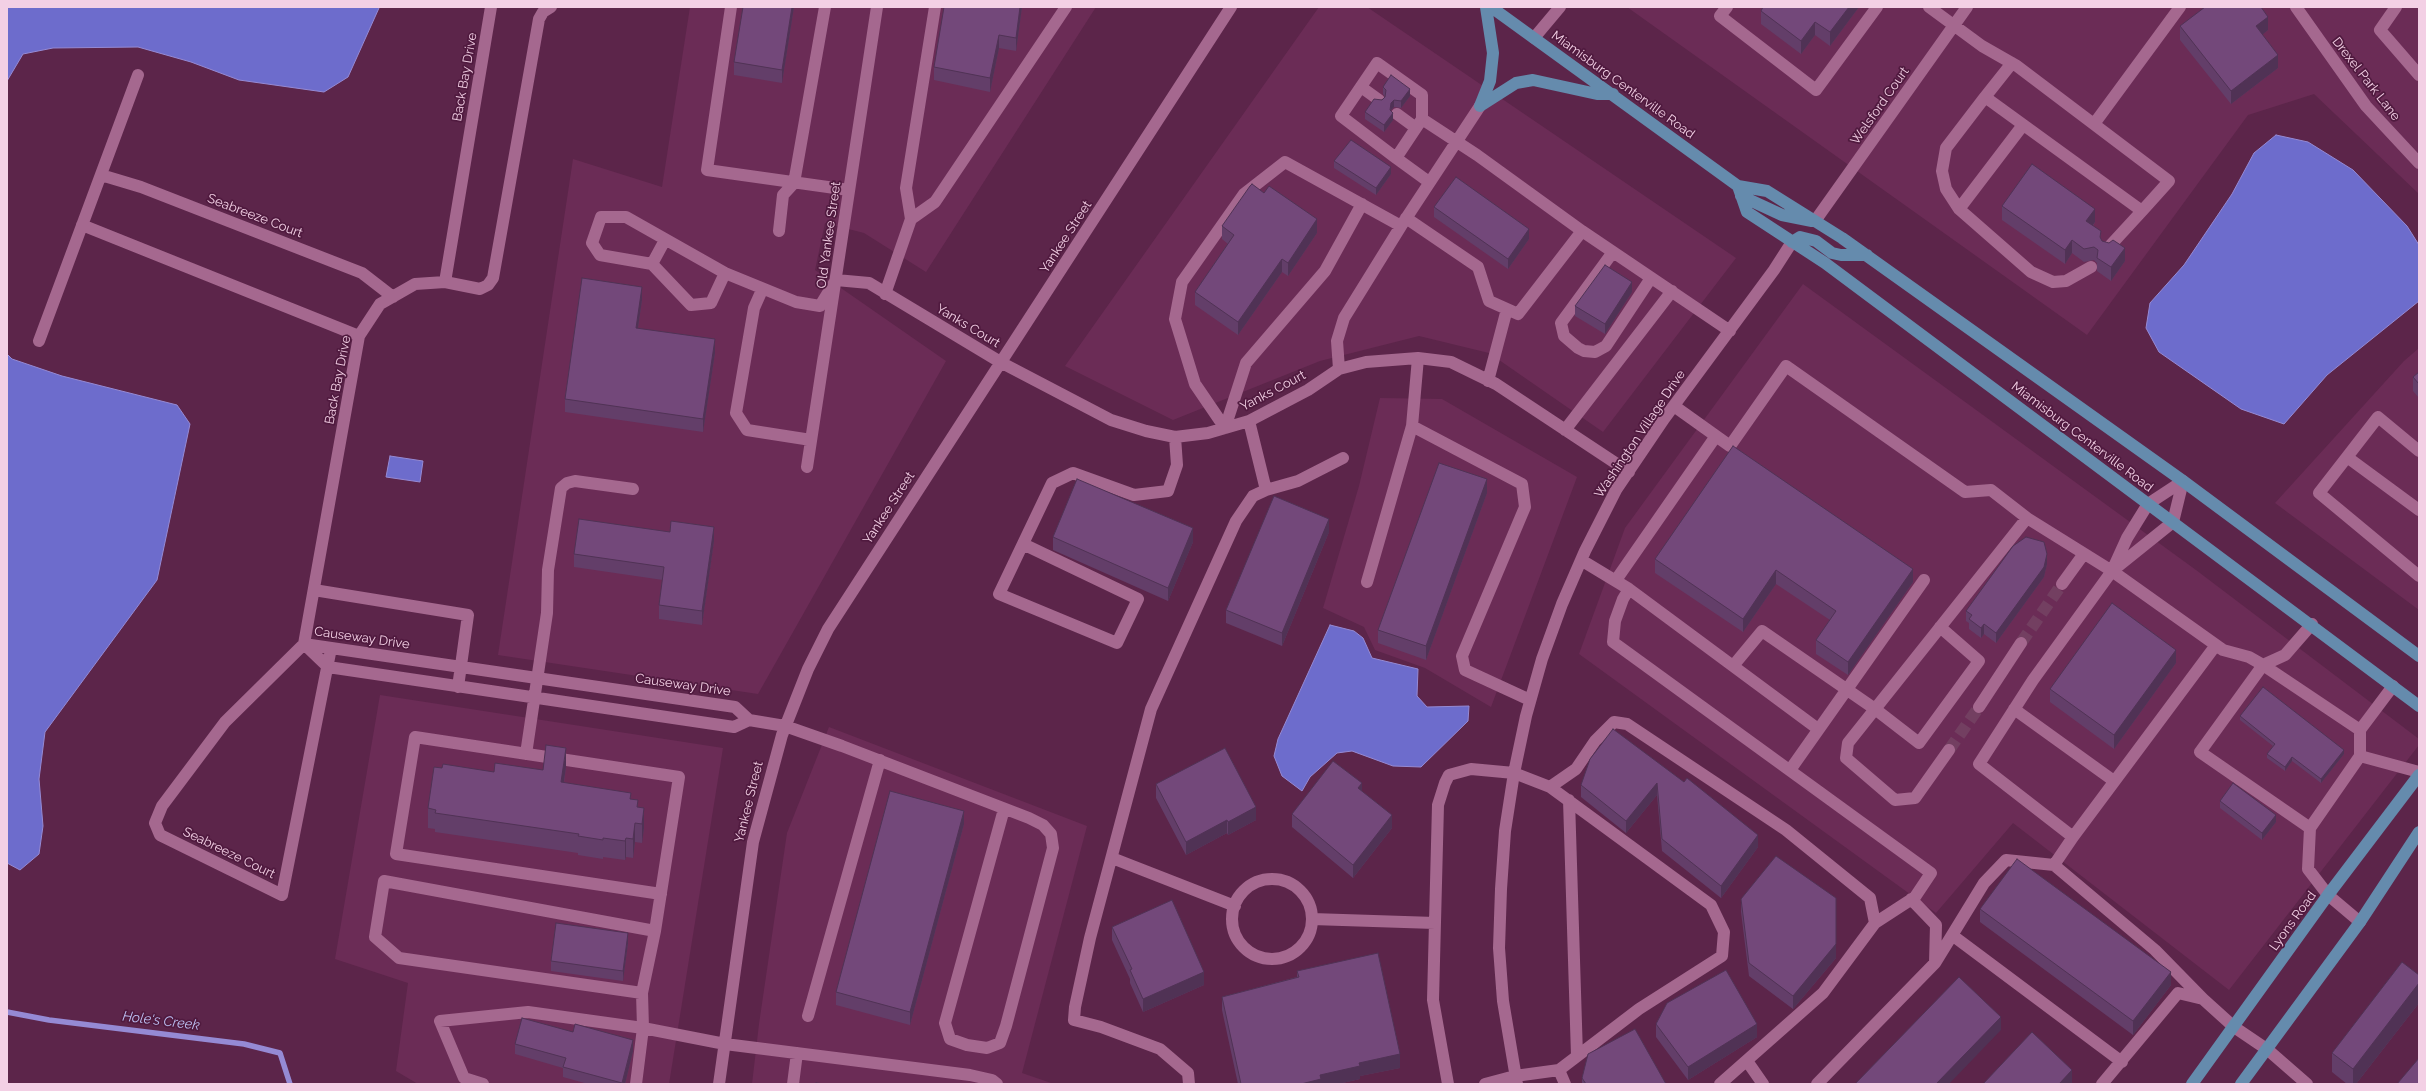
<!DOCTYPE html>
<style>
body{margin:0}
#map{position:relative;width:2426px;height:1091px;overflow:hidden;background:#5c254a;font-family:Raleway,sans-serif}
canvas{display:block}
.frame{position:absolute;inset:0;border:8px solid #f3d0e5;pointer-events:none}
</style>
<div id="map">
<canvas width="2426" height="1091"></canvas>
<div class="frame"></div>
</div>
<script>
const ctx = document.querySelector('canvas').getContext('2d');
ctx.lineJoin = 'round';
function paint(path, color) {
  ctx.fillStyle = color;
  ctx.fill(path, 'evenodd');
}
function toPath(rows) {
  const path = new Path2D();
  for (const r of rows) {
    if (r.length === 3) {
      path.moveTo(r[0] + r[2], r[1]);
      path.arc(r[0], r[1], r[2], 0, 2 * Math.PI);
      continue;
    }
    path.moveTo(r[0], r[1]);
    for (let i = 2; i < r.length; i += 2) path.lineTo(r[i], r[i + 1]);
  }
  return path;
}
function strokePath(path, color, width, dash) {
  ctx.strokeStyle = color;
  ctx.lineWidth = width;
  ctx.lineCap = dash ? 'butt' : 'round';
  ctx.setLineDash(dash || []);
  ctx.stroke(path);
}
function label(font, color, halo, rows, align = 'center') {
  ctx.font = font + ' Raleway,sans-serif';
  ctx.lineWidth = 3.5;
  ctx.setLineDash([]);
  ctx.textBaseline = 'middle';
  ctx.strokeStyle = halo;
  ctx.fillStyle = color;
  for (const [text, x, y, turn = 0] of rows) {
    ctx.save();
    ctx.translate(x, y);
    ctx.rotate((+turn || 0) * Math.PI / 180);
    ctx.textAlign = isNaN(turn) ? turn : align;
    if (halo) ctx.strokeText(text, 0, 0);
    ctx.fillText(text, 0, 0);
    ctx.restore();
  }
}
paint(toPath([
 [690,7,1096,7,926,272,864,233,825,223,815,270,946,361,758,694,498,655,573,159,662,187],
 [1319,7,1367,7,1736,258,1603,432,1489,353,1419,336,1320,361,1173,420,1065,366],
 [1627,7,2419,7,2419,194,2314,94,2248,115,2087,335],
 [1803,284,2196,570,2419,739,2419,745,2229,990,2013,823,1936,913,1579,654,1625,528],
 [2419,348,2419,610,2275,503,2404,361],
 [1380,398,1442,399,1577,477,1491,707,1425,668,1375,650,1364,627,1323,608,1359,486],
 [380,695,723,748,669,1084,418,1084,396,1071,408,983,335,959],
 [829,727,1087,826,1022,1073,1054,1084,752,1084,759,1024,787,833]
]), '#6b2c56');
const water = toPath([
 [7,7,379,7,379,8,348,77,324,92,239,80,191,62,138,47,53,48,23,54,7,81,7,7],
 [2276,135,2308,142,2353,170,2407,226,2419,245,2419,301,2327,375,2284,424,2241,409,2159,352,2146,328,2150,303,2184,265,2232,194,2254,153,2276,135],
 [7,354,12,359,62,376,177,405,190,424,157,580,45,732,39,779,43,826,39,854,20,870,7,863,7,354],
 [390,456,423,461,420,482,386,477,390,456],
 [1330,625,1354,631,1363,638,1372,658,1418,669,1417,696,1427,707,1469,706,1468,721,1421,767,1393,766,1352,751,1337,753,1310,777,1302,791,1282,776,1274,756,1278,739,1330,625]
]);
paint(water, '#6d6ccc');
strokePath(water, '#958ad4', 1);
strokePath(toPath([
 [7,1012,49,1020,244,1044,280,1053,290,1084]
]), '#958ad4', 5.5);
strokePath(toPath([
 [2021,643,2062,584],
 [1949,750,1979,707]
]), '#733f61', 12, [12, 6]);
strokePath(toPath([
 [731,7,707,170,849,190],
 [1727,7,1720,16,1816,90,1877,7],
 [1929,7,1982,46,2017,66,2169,181,2142,211,1985,97,2012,63],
 [2296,7,2366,106,2419,163],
 [2396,7,2380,30,2419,75],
 [1534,38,1560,7],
 [1361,87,1379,100],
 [1985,97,1946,148,1942,171,1946,189,1959,209,2031,272,2053,282,2066,281,2091,267],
 [1397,114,1416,128],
 [2094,124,2180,7],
 [1396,158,1341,116,1377,63,1422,95,1422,119,1396,158,1429,182],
 [101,175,141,187,362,273,393,297],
 [1959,209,2023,125],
 [1406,218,1478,267,1489,301,1518,314,1582,231,1477,155,1422,119],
 [911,219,935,202,1066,7],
 [1815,221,1967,7],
 [82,225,359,336],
 [779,231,783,195,794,183,825,7],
 [1582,231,1730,331],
 [2107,249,2142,211],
 [1613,252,1561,323,1564,336,1578,348,1584,351,1595,352,1606,346,1651,278],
 [652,264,665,240],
 [725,273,711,303,691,305,652,264,600,255,592,243,601,217,626,217,725,273,796,302,820,306,836,280,869,283,1002,363,1111,420,1146,431,1175,437,1208,433,1249,421,1308,390,1339,369,1366,362,1418,358,1451,362,1496,384,1629,472],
 [445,282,480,289,488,285,493,278,539,19,543,12,551,7],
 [762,290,754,308,736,413,747,430,811,440],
 [885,294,911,219,906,188,935,7],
 [39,341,138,75],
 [1339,369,1337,341,1344,318,1401,226,1480,106],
 [1488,381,1507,309],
 [1412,426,1522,484,1525,507,1462,656,1465,670,1530,700],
 [1225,428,1195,384,1175,319,1182,282,1244,194,1285,162,1401,226],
 [1225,428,1246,363,1325,271,1362,204],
 [1565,430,1672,291],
 [1716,436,1730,446,1786,366,1965,492,1991,490,2027,518,2112,571,2223,650,2249,657,2263,665,2285,655,2312,624],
 [2419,451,2378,417,2347,457,2419,510],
 [2347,457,2319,493,2419,576],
 [807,467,877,7],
 [2183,481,2173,522,2112,571,2127,538,2148,504,2183,481],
 [1266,490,1298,481,1343,458],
 [1023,544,1138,599,1117,643,999,594,1052,483,1073,473,1134,495,1168,491,1177,465,1175,437],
 [1581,560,1629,589,1818,729],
 [2112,571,2033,680,1979,764,2073,837,2216,645],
 [1616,580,1716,436,1674,406],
 [1367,582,1412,426,1418,358],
 [2062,584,2083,555],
 [1629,589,1623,599,1615,621,1613,642,1931,873,1915,897,1875,923],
 [314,590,468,615,458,687],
 [304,644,735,707,749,720,785,726,842,746,1029,818,1043,825,1051,834,1053,848,1006,1026,1000,1043,987,1048,967,1045,950,1039,945,1023,1004,809],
 [304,644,359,336,380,304,415,284,445,282,491,7],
 [304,644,225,722,162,806,155,823,160,835,282,895,331,648],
 [304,644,328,667,734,727,749,720],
 [2263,665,2360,730,2360,756,2310,828,2200,752,2263,665],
 [1733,666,1762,631,1875,709,1919,743,1979,661,1940,627],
 [1979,707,2021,643],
 [2014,709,2114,781],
 [2360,730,2393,686],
 [1949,750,1915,798,1895,800,1846,758,1848,743,2027,518],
 [526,754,547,613,548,570,561,488,567,483,575,481,633,489],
 [2360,756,2419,772],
 [1790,770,1924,580],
 [1550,787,1711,905,1724,932,1722,956,1639,1009,1559,1070],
 [1569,800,1577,1056],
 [2310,828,2308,869,2328,895,2360,922],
 [1112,858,1235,906],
 [2054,865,2073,837],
 [1272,919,40],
 [1312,919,1435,923],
 [1952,935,2122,1062],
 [1935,963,1984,883,2006,860,2054,865,2155,950,2203,999],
 [642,993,399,958,375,937,384,881,655,931],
 [808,1016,880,760],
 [1747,1061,1763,1084],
 [483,1084,464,1078,440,1021,528,1012,643,1028,725,1044,970,1075,992,1080,997,1084],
 [636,1084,643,1028,642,993,655,931,679,777,415,737,396,854,661,894],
 [719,1084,753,842,782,735,808,669,828,629,1231,7],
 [793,1084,797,1053],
 [1189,1084,1188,1073,1160,1049,1101,1027,1074,1020,1075,1007,1090,938,1151,709,1236,521,1253,496,1266,490,1249,421],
 [1448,1084,1433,1000,1438,805,1445,783,1449,775,1471,769,1514,773,1550,787,1576,769,1595,741,1614,722,1627,724,1786,830,1870,898,1875,923,1823,993,1720,1084],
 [1485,1084,1515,1076,1559,1070,1565,1084],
 [1517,1084,1503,1001,1499,948,1501,889,1505,831,1514,773,1526,716,1542,659,1562,604,1585,551,1616,490,1664,419,1774,270,1792,242],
 [1817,1084,1935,963,1936,925,1911,899],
 [2102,1084,2178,993,2203,999,2234,1027,2268,1050,2307,1084]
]), '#a5688f', 12);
strokePath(toPath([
 [1491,7,1738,186,1767,191,1842,238,2183,481,2419,656],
 [1480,106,1516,83,1533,80,1597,94,1613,94],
 [1480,106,1490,81,1493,53,1486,7],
 [1738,186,1747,212,1825,263,2419,706],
 [1741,196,1782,215,1812,221],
 [1792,242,1800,237,1816,241,1832,253,1841,255,1867,255],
 [2192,1084,2328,895,2419,775],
 [2241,1084,2360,922,2419,832]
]), '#658bad', 12);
paint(toPath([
 [794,7,782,83,734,75,734,62],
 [1022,7,1016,51,999,48,990,92,934,80,934,67],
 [1763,7,1859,7,1830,46,1815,35,1801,54,1761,24,1761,11],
 [2180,26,2268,30,2262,35,2278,68,2231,104,2180,40],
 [1383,87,1410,96,1401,108,1394,107,1391,110,1393,120,1384,132,1365,119,1365,112,1385,97,1383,94],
 [1334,161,1391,174,1376,195,1334,168],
 [2002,206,2095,222,2093,226,2102,241,2125,261,2111,281,2097,271,2097,263,2094,260,2084,262,2072,253,2065,264,2002,220],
 [1434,207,1529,239,1508,269,1434,217],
 [1222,226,1317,233,1288,276,1282,272,1238,335,1195,305,1195,292,1228,244,1222,239],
 [1632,292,1605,334,1575,316,1575,306],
 [642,300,638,328,715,353,703,432,565,412,565,399],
 [2419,372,2419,398,2413,391,2413,377],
 [1487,493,1426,660,1378,643,1378,630],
 [1329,532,1282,646,1226,623,1226,610],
 [1053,537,1193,542,1168,601,1053,550],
 [714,541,702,625,659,619,659,605,663,580,574,567,574,554],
 [1655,559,1913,582,1848,675,1816,654,1816,640,1830,620,1776,584,1743,632,1655,573],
 [2047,564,2044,577,1996,643,1984,634,1981,638,1969,629,1969,623,1966,621,1966,611],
 [2176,663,2114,749,2050,702,2050,689],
 [2240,716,2344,754,2321,783,2292,761,2285,771,2267,758,2267,754,2273,746,2240,720],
 [1613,729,1758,847,1721,898,1662,851,1657,795,1626,833,1581,797,1581,785],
 [566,767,564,783,631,800,638,807,644,828,642,843,635,842,633,858,626,857,625,860,603,857,603,859,578,855,578,853,435,832,435,829,428,828,428,808,442,768,494,772,543,770],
 [1156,784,1256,820,1228,835,1227,833,1186,855,1156,798],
 [1362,792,1392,828,1353,878,1292,827,1292,814],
 [2220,801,2276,822,2262,840,2220,808],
 [964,824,910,1025,836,1005,836,992],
 [1741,899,1836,958,1793,1009,1749,976,1741,912],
 [1980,909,2171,985,2133,1035,1980,922],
 [1112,927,1204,985,1143,1012,1130,983,1130,979,1112,940],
 [628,943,623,981,551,971,551,961],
 [1297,971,1400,1068,1360,1076,1360,1079,1338,1084,1238,1084,1222,1010,1222,997,1297,977],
 [2419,975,2419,1003,2356,1084,2347,1084,2332,1072,2332,1053],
 [1656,1024,1757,1037,1688,1080,1656,1037],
 [515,1044,633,1051,625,1084,588,1084,563,1077,563,1068,515,1054],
 [1582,1078,1666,1084,1582,1084]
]), '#633e69');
paint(toPath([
 [792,7,794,7,782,83,782,70],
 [1020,7,1022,7,1016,51,1016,38],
 [1849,7,1859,7,1830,46,1830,32],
 [2268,17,2268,30,2256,40,2256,26],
 [1815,22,1815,35,1801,54,1801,41],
 [999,35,999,48,990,92,990,78],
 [2278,55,2278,68,2231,104,2231,91],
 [1410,89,1410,96,1401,108,1401,101],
 [1394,100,1394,107,1391,110,1390,117,1391,103],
 [1393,113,1393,120,1384,132,1384,125],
 [1391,167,1391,174,1376,195,1376,188],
 [2095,209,2095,222,2086,234,2086,221],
 [1317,219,1317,233,1288,276,1288,263],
 [1529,229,1529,239,1508,269,1508,259],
 [2072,240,2072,253,2065,264,2065,250],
 [2125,248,2125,261,2111,281,2111,267],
 [1282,259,1282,272,1238,335,1238,322],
 [1632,282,1632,292,1605,334,1605,324],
 [642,287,642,300,636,341,636,328],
 [715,339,715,353,703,432,703,419],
 [1487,479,1487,493,1426,660,1426,646],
 [1329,519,1329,532,1282,646,1282,633],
 [714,527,714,541,702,625,702,611],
 [1193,528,1193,542,1168,601,1168,588],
 [2047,554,2047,564,2044,577,1996,643,1996,633],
 [1913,569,1913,582,1848,675,1848,662],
 [1776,570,1776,584,1743,632,1743,619],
 [1984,624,1984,634,1981,638,1981,628],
 [2176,650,2176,663,2114,749,2114,735],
 [566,748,566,767,561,801,561,782],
 [2344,750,2344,754,2321,783,2321,779],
 [2292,757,2292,761,2285,771,2285,767],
 [1362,783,1362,796,1358,788],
 [1657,783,1657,795,1626,833,1626,821],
 [1256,807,1256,820,1228,835,1228,822],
 [644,808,644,828,642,843,642,824],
 [964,811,964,824,910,1025,910,1012],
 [1392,815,1392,828,1353,878,1353,865],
 [2276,815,2276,822,2262,840,2262,833],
 [1227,820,1227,833,1186,855,1186,842],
 [635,823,635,842,633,858,633,839],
 [1758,835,1758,847,1721,898,1721,886],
 [626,838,626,857,625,860,625,841],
 [1836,898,1836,958,1793,1009,1793,996],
 [628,933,628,943,623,981,623,971],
 [1204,972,1204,985,1143,1012,1143,999],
 [2171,972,2171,985,2133,1035,2133,1021],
 [2419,983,2419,1003,2356,1084,2353,1084,2353,1069],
 [2001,1017,2001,1030,1949,1084,1936,1084],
 [1757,1024,1757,1037,1688,1080,1688,1067],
 [633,1040,633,1051,625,1084,622,1084],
 [1400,1054,1400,1068,1360,1076,1360,1079,1338,1084,1301,1084,1320,1075,1359,1063],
 [2072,1070,2072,1084,2059,1084]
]), '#503255');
const building = toPath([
 [743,7,792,7,782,70,734,62,743,7],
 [944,7,1020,7,1016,38,999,35,990,78,934,67,944,7],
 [1763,7,1849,7,1830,32,1815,22,1801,41,1761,11,1763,7],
 [2205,7,2261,7,2268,17,2256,26,2278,55,2231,91,2180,26,2205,7],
 [1391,75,1410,89,1401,101,1394,100,1391,103,1390,110,1393,113,1384,125,1365,112,1374,99,1382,100,1385,97,1386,90,1383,87,1391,75],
 [1351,140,1391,167,1376,188,1334,161,1351,140],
 [2032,164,2095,209,2086,221,2101,231,2100,237,2102,241,2109,243,2113,240,2125,248,2111,267,2097,258,2098,250,2094,247,2084,249,2072,240,2065,250,2002,206,2032,164],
 [1456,177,1529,229,1508,259,1434,207,1456,177],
 [1252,184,1264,193,1269,186,1317,219,1288,263,1282,259,1238,322,1195,292,1234,235,1222,226,1250,186,1252,184],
 [1605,265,1632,282,1605,324,1575,306,1605,265],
 [582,278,642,287,636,328,715,339,703,419,565,399,582,278],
 [2419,372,2419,384,2413,377,2419,372],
 [1733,446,1913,569,1848,662,1816,640,1836,611,1776,570,1743,619,1655,559,1733,446],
 [1439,463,1487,479,1426,646,1378,630,1439,463],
 [1077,479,1193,528,1168,588,1053,537,1077,479],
 [1274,496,1329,519,1282,633,1226,610,1274,496],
 [579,519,670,532,671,521,714,527,702,611,659,605,664,567,574,554,579,519],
 [2026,537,2044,542,2047,554,2044,567,1996,633,1984,624,1981,628,1969,619,1972,615,1966,611,2013,546,2026,537],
 [2112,603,2176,650,2114,735,2050,689,2112,603],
 [2263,687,2344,750,2321,779,2292,757,2285,767,2267,754,2275,744,2240,716,2263,687],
 [1613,729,1684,782,1687,778,1758,835,1721,886,1662,839,1657,783,1626,821,1581,785,1590,759,1613,729],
 [546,745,566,748,561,782,631,793,630,799,638,800,637,807,644,808,642,824,635,823,633,839,626,838,625,841,603,838,603,840,578,836,579,834,435,813,436,810,428,808,434,767,442,768,443,764,494,772,495,763,543,770,546,745],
 [1225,748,1256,807,1228,822,1227,820,1186,842,1156,784,1225,748],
 [1333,761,1362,783,1358,788,1392,815,1353,865,1292,814,1333,761],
 [2233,783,2276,815,2262,833,2220,801,2233,783],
 [890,791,964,811,910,1012,836,992,890,791],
 [1776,856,1836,898,1836,944,1793,996,1749,963,1741,899,1776,856],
 [2017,859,2171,972,2133,1021,1980,909,2017,859],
 [1172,900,1204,972,1143,999,1130,970,1132,969,1112,927,1172,900],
 [556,923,628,933,623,971,551,961,556,923],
 [1378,953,1400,1054,1359,1063,1360,1066,1320,1075,1321,1079,1301,1084,1241,1084,1222,997,1299,977,1297,971,1378,953],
 [2402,962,2419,975,2419,983,2353,1069,2332,1053,2402,962],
 [1726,970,1757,1024,1688,1067,1656,1024,1667,1003,1726,970],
 [1959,977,2001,1017,1936,1084,1855,1084,1959,977],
 [522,1018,573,1032,575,1024,633,1040,622,1083,563,1067,566,1058,515,1044,522,1018],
 [1635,1029,1666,1084,1586,1084,1582,1078,1588,1054,1635,1029],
 [2032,1032,2072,1070,2059,1084,1983,1084,2032,1032],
 [2419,1058,2419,1084,2397,1084,2419,1058],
 [816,1083,825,1084,816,1084,816,1083]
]);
paint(building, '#73487a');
strokePath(building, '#503255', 1);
label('13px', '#f3d0e5', '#501a3f', [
 ["Back Bay Drive",465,77,-80],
 ["Drexel Park Lane",2366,79,52],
 ["Miamisburg Centerville Road",1623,85,36],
 ["Welsford Court",1880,106,-55],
 ["Seabreeze Court",255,216,21],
 ["Old Yankee Street",829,235,-82],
 ["Yankee Street",1066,237,-57],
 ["Yanks Court",968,326,31],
 ["Back Bay Drive",338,380,-79],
 ["Yanks Court",1273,391,-28],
 ["Washington Village Drive",1640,434,-56],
 ["Miamisburg Centerville Road",2082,437,37],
 ["Yankee Street",889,508,-57],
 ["Causeway Drive",362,638,8],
 ["Causeway Drive",683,685,8],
 ["Yankee Street",749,802,-76],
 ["Seabreeze Court",229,853,26],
 ["Lyons Road",2293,921,-54]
]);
label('italic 14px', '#bcbff1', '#501a3f', [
 ["Hole's Creek",161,1021,7]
]);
</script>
